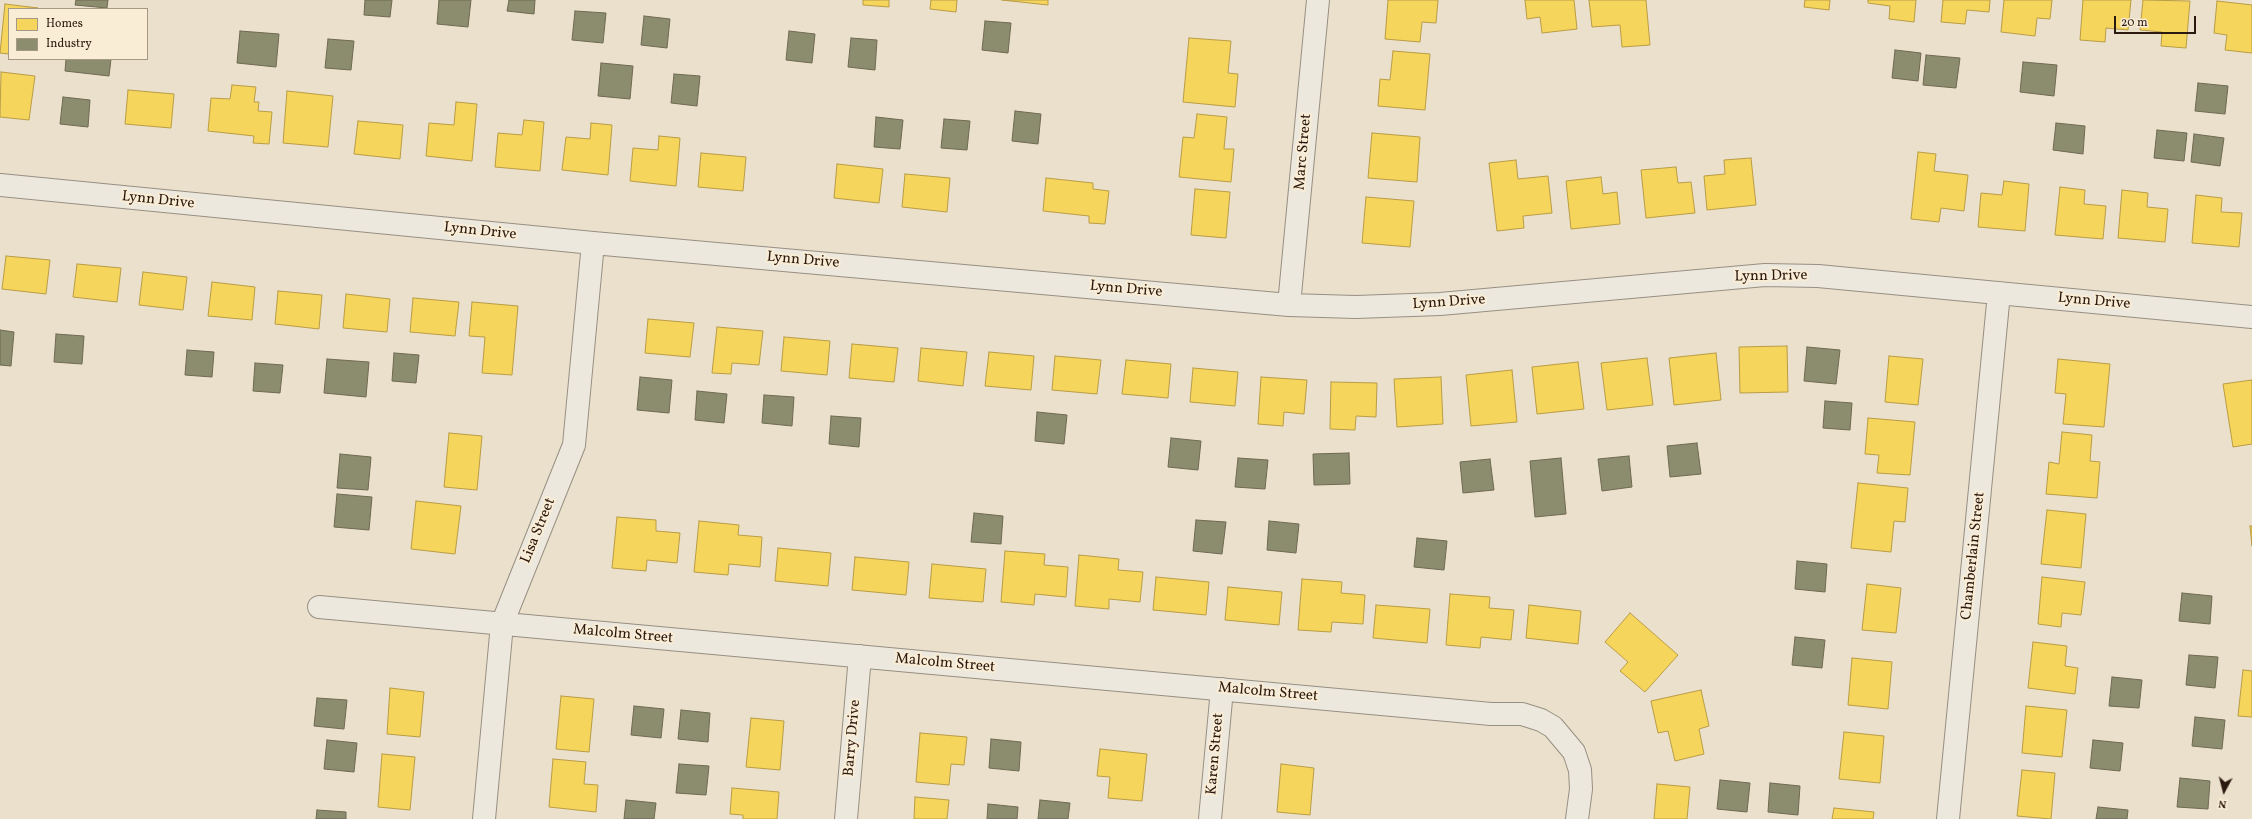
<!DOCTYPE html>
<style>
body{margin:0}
#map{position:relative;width:2252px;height:819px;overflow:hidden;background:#eae0cc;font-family:Vollkorn,serif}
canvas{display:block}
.legend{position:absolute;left:8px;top:8px;width:140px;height:52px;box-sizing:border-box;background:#faedd5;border:1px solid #a79886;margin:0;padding:5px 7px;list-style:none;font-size:12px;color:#2b180f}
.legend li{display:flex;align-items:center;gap:8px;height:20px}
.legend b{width:20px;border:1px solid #a79886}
.north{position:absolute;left:2204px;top:771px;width:40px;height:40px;-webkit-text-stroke:3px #faedd5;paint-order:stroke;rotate:187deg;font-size:11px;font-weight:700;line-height:16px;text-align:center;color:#2b180f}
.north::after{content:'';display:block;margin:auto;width:14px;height:18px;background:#2b180f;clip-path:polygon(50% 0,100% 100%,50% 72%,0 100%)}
.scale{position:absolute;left:2114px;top:16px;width:82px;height:18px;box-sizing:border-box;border:2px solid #2b180f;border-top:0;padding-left:5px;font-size:12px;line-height:14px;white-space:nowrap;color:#2b180f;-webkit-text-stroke:3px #faedd5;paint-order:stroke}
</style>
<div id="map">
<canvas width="2252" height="819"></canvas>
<ul class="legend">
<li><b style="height:11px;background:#f6d55c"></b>Homes</li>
<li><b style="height:11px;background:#8c8c6e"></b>Industry</li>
</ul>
<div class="north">N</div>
<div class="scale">20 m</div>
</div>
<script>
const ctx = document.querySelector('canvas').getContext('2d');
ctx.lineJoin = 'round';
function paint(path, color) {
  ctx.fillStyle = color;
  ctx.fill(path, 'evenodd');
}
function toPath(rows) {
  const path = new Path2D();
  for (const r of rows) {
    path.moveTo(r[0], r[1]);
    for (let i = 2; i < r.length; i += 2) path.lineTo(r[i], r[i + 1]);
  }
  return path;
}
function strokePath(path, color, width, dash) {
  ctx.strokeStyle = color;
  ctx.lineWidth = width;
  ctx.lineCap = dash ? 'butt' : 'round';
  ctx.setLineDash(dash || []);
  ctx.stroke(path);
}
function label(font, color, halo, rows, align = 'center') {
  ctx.font = font + ' Vollkorn,serif';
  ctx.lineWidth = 4;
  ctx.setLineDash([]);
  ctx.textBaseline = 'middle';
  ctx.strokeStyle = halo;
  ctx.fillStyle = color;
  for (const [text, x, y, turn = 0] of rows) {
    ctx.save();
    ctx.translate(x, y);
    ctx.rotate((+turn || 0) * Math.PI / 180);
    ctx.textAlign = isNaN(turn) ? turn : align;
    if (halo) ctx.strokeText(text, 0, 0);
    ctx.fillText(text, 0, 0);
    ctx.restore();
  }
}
const homes = toPath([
 [863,0,889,0,889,7,863,5,863,0],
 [931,0,957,0,956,12,930,9,931,0],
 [1002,0,1048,0,1048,5,1002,0],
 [1388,0,1438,0,1436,23,1422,22,1420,42,1385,39,1388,0],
 [1525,0,1574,0,1577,29,1542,33,1540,17,1527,19,1525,0],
 [1589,0,1646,0,1650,45,1622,47,1620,25,1592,27,1589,0],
 [1805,0,1830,0,1829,10,1804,7,1805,0],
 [1868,0,1916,0,1914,22,1889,19,1890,6,1868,3,1868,0],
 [1943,0,1990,0,1989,12,1967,10,1965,24,1941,22,1943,0],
 [2004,0,2052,0,2050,19,2037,18,2035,36,2001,32,2004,0],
 [2083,0,2131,0,2128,30,2106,28,2105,42,2080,40,2083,0],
 [2143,0,2190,1,2186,48,2161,46,2162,32,2140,30,2143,0],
 [2217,1,2252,5,2252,53,2225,50,2227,35,2214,33,2217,1],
 [5,4,38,8,9,9,9,54,0,53,5,4],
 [1189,38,1231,41,1228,73,1238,74,1235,107,1183,102,1189,38],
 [1393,51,1430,54,1425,110,1378,106,1380,79,1390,80,1393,51],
 [1,72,35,76,29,120,0,117,1,72],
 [232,85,256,87,254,102,259,102,258,111,272,112,269,144,253,143,254,136,208,131,211,98,230,99,232,85],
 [128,90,174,94,171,128,125,124,128,90],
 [287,91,333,96,328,147,283,143,287,91],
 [456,102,477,104,472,161,426,156,429,123,454,125,456,102],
 [1197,114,1227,117,1224,149,1234,149,1231,182,1179,177,1183,137,1194,138,1197,114],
 [524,120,544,122,540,171,495,167,498,133,522,135,524,120],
 [358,121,403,125,400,159,354,154,358,121],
 [591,123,612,125,608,175,562,170,566,137,590,139,591,123],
 [1372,133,1420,137,1417,182,1368,178,1372,133],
 [659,136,680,138,676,186,630,181,633,148,658,150,659,136],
 [1918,152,1936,154,1934,171,1968,175,1964,211,1941,208,1939,222,1911,219,1918,152],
 [701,153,746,157,743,191,698,187,701,153],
 [1751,158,1756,205,1707,210,1704,176,1725,174,1724,160,1751,158],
 [1516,160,1518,179,1548,176,1552,213,1523,216,1524,228,1497,231,1489,163,1516,160],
 [837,164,883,169,879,203,834,198,837,164],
 [1676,167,1678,183,1691,182,1695,213,1646,218,1641,170,1676,167],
 [905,174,950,178,947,212,902,207,905,174],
 [1601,177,1603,194,1617,192,1620,224,1571,229,1566,181,1601,177],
 [1046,178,1093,183,1093,189,1109,191,1105,224,1089,223,1089,216,1043,211,1046,178],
 [2004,181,2029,184,2025,231,1978,227,1981,193,2002,195,2004,181],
 [2060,187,2085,190,2084,204,2106,206,2103,239,2055,235,2060,187],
 [1195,189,1230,192,1226,238,1191,235,1195,189],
 [2122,190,2148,193,2147,207,2168,209,2165,242,2118,238,2122,190],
 [2196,195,2222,198,2221,212,2242,213,2239,247,2192,243,2196,195],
 [1366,197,1414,201,1410,247,1362,243,1366,197],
 [6,256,50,260,46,294,2,289,6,256],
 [77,264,121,268,117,302,73,297,77,264],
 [143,272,187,277,183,310,139,305,143,272],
 [212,282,255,287,252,320,208,316,212,282],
 [278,291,322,295,319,329,275,324,278,291],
 [346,294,390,299,387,332,343,328,346,294],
 [413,298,459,302,455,336,410,332,413,298],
 [472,302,518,306,512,375,482,373,485,337,469,336,472,302],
 [648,319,694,323,690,357,645,353,648,319],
 [717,327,763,331,759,365,732,363,731,374,712,373,717,327],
 [784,337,830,341,827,375,781,371,784,337],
 [852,344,898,348,894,382,849,378,852,344],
 [1787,346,1788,392,1740,393,1739,347,1787,346],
 [921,348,967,352,963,386,918,381,921,348],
 [989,352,1034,356,1031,390,985,386,989,352],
 [1716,353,1721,400,1674,405,1669,358,1716,353],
 [1055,356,1101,360,1097,394,1052,390,1055,356],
 [1889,356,1923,359,1918,405,1885,402,1889,356],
 [1647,358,1653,405,1607,410,1601,363,1647,358],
 [2058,359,2110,364,2104,427,2063,424,2066,394,2055,393,2058,359],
 [1126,360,1171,364,1168,398,1122,394,1126,360],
 [1578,362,1584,409,1537,414,1532,367,1578,362],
 [1193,368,1238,372,1235,406,1190,402,1193,368],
 [1512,370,1517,422,1471,426,1466,375,1512,370],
 [1261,377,1307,380,1304,414,1284,412,1283,426,1258,424,1261,377],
 [1441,377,1443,424,1397,427,1394,379,1441,377],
 [2252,380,2252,444,2233,447,2223,384,2252,380],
 [1331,382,1377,383,1376,417,1356,416,1355,430,1330,429,1331,382],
 [1868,418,1915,422,1910,475,1877,473,1879,455,1865,454,1868,418],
 [2062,432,2092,435,2090,461,2100,462,2097,498,2046,494,2049,462,2059,464,2062,432],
 [449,433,482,436,477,490,444,487,449,433],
 [1858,483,1908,488,1905,522,1894,521,1891,552,1851,548,1858,483],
 [416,501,461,506,455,554,411,549,416,501],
 [2047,510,2086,514,2081,568,2041,564,2047,510],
 [617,517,656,520,656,531,680,533,677,563,647,560,646,571,612,568,617,517],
 [699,521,739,525,738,535,762,537,760,567,729,564,728,575,694,572,699,521],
 [2250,526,2252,526,2252,546,2250,526],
 [778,548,831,553,828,586,775,581,778,548],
 [1005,551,1045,554,1044,565,1068,567,1066,597,1035,594,1034,605,1001,602,1005,551],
 [1079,555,1119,559,1118,570,1143,572,1140,602,1109,599,1109,609,1075,606,1079,555],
 [855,557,909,562,906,595,852,590,855,557],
 [932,564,986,569,983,602,929,598,932,564],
 [1156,577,1209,582,1206,615,1153,610,1156,577],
 [2042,577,2085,582,2081,615,2062,613,2061,627,2038,624,2042,577],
 [1302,579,1342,582,1341,593,1365,595,1363,624,1332,622,1331,632,1298,630,1302,579],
 [1867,584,1901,588,1896,633,1862,630,1867,584],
 [1228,587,1282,592,1279,625,1225,620,1228,587],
 [1450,594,1490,597,1489,608,1514,610,1511,640,1481,637,1480,648,1446,645,1450,594],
 [1376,605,1430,609,1427,643,1373,638,1376,605],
 [1529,605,1581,611,1578,644,1526,638,1529,605],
 [1630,613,1678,655,1645,692,1620,671,1628,662,1605,642,1630,613],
 [2033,642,2067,646,2065,666,2078,668,2075,694,2028,688,2033,642],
 [1852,658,1892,662,1888,709,1848,705,1852,658],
 [2243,670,2252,671,2252,717,2238,716,2243,670],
 [390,688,424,692,420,737,387,734,390,688],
 [1701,690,1709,726,1699,729,1704,754,1675,761,1668,731,1658,733,1651,701,1701,690],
 [561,696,594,699,589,752,556,749,561,696],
 [2026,706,2067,710,2062,757,2022,753,2026,706],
 [751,718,784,721,780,770,746,767,751,718],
 [1844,732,1884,736,1880,783,1839,779,1844,732],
 [920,733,967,737,964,765,951,764,949,785,916,782,920,733],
 [1100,749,1147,754,1142,801,1108,798,1110,777,1097,776,1100,749],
 [382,754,415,757,410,810,378,807,382,754],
 [553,759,586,762,584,784,598,785,596,812,549,807,553,759],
 [1281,764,1314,768,1310,815,1277,812,1281,764],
 [2022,770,2055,773,2051,819,2017,816,2022,770],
 [1657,784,1690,787,1687,819,1654,819,1657,784],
 [732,788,779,792,777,819,743,819,743,815,730,814,732,788],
 [915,797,949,800,947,819,914,819,915,797],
 [1834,808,1874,812,1873,819,1832,819,1834,808]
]);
paint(homes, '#f6d55c');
strokePath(homes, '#b99c45', 1);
const industry = toPath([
 [76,0,108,0,107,8,75,5,76,0],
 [365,0,392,0,390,17,364,15,365,0],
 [439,0,471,0,468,27,437,24,439,0],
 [509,0,535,0,534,14,507,11,509,0],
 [575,11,606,13,603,43,572,40,575,11],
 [644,16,670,19,667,48,641,45,644,16],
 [985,21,1011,23,1008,53,982,50,985,21],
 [240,31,279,34,276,67,237,63,240,31],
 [789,31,815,34,812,63,786,60,789,31],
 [851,38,877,40,875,70,848,67,851,38],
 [328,39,354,41,351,70,325,68,328,39],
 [1895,50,1921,53,1918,81,1892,78,1895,50],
 [1926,55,1960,58,1956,88,1923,85,1926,55],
 [66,59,111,59,109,76,65,71,66,59],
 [2023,62,2057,65,2054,96,2020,92,2023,62],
 [601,63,633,66,630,99,598,96,601,63],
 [674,74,700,76,697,106,671,103,674,74],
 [2198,83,2228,86,2225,114,2195,111,2198,83],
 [63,97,90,100,88,127,60,124,63,97],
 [1015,111,1041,114,1038,144,1012,141,1015,111],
 [876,117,903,120,900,149,874,147,876,117],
 [944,119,970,121,967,150,941,148,944,119],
 [2056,123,2085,126,2083,154,2053,150,2056,123],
 [2157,130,2187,133,2184,161,2154,158,2157,130],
 [2194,134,2224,138,2220,166,2191,162,2194,134],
 [0,330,14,332,11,366,0,365,0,330],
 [56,334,84,336,82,364,54,362,56,334],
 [1807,347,1840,350,1836,384,1804,381,1807,347],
 [187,350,214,352,212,377,185,375,187,350],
 [394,353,419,355,416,383,392,381,394,353],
 [327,359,369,362,366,397,324,393,327,359],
 [255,363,283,365,280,393,253,391,255,363],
 [640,377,672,380,669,413,637,410,640,377],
 [697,391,727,394,724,423,695,420,697,391],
 [764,395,794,397,792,426,762,423,764,395],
 [1825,401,1852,403,1850,430,1823,428,1825,401],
 [1037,412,1067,415,1064,444,1035,441,1037,412],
 [831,416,861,418,859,447,829,444,831,416],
 [1171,438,1201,441,1198,470,1168,467,1171,438],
 [1697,443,1701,474,1670,477,1667,446,1697,443],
 [1349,453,1350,484,1314,485,1313,454,1349,453],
 [340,454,371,457,368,490,337,488,340,454],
 [1629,456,1632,487,1602,491,1598,459,1629,456],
 [1238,458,1268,460,1265,489,1235,487,1238,458],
 [1561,458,1566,514,1535,517,1530,461,1561,458],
 [1490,459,1494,490,1463,493,1460,462,1490,459],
 [337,494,372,497,369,530,334,527,337,494],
 [974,513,1003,516,1001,544,971,542,974,513],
 [1196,520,1226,522,1222,554,1193,551,1196,520],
 [1269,521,1299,524,1296,553,1267,550,1269,521],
 [1417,538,1447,541,1444,570,1414,567,1417,538],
 [1797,561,1827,564,1825,592,1795,589,1797,561],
 [2182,593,2212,596,2210,624,2179,621,2182,593],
 [1795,637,1825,640,1822,668,1792,665,1795,637],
 [2189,655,2218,657,2215,688,2186,685,2189,655],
 [2112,677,2142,680,2139,708,2109,706,2112,677],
 [317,698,347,700,344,729,314,726,317,698],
 [634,706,664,709,661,738,631,735,634,706],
 [681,710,710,713,708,742,678,739,681,710],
 [2195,717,2225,720,2222,749,2192,746,2195,717],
 [991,739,1021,742,1019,771,989,768,991,739],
 [327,740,357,743,354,772,324,769,327,740],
 [2093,740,2123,743,2120,771,2090,768,2093,740],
 [679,764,709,766,706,795,676,793,679,764],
 [2180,778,2210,781,2208,809,2177,807,2180,778],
 [1720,780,1750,783,1747,812,1717,809,1720,780],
 [1770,783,1800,786,1798,815,1768,812,1770,783],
 [626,800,656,803,654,819,624,819,626,800],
 [1040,800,1070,803,1068,819,1038,819,1040,800],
 [988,804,1018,807,1017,819,987,819,988,804],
 [2098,807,2128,810,2127,819,2096,819,2098,807],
 [317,810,346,812,346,819,316,819,317,810]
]);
paint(industry, '#8c8c6e');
strokePath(industry, '#6f6952', 1);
const minor = toPath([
 [0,185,593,243,1289,305,1356,307,1440,304,1765,275,1818,276,2252,317],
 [1289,305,1318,0],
 [319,607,1491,714,1522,714,1541,720,1553,727,1574,752,1580,770,1581,789,1577,819],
 [484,819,502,624,574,445,593,243],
 [846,819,860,656],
 [1210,819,1222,689],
 [1948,819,1999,293]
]);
strokePath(minor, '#978f82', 24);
strokePath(minor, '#ede8de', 22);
label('15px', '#2b180f', '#faedd5', [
 ["Marc Street",1304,152,-85],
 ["Lynn Drive",158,201,6],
 ["Lynn Drive",480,232,6],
 ["Lynn Drive",803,261,5],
 ["Lynn Drive",1771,277,-1],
 ["Lynn Drive",1126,290,5],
 ["Lynn Drive",2094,302,5],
 ["Lynn Drive",1449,303,-4],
 ["Lisa Street",539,531,-68],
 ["Chamberlain Street",1974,556,-84],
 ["Malcolm Street",623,635,5],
 ["Malcolm Street",945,664,5],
 ["Malcolm Street",1268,693,5],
 ["Barry Drive",853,738,-85],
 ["Karen Street",1216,754,-85]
]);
</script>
